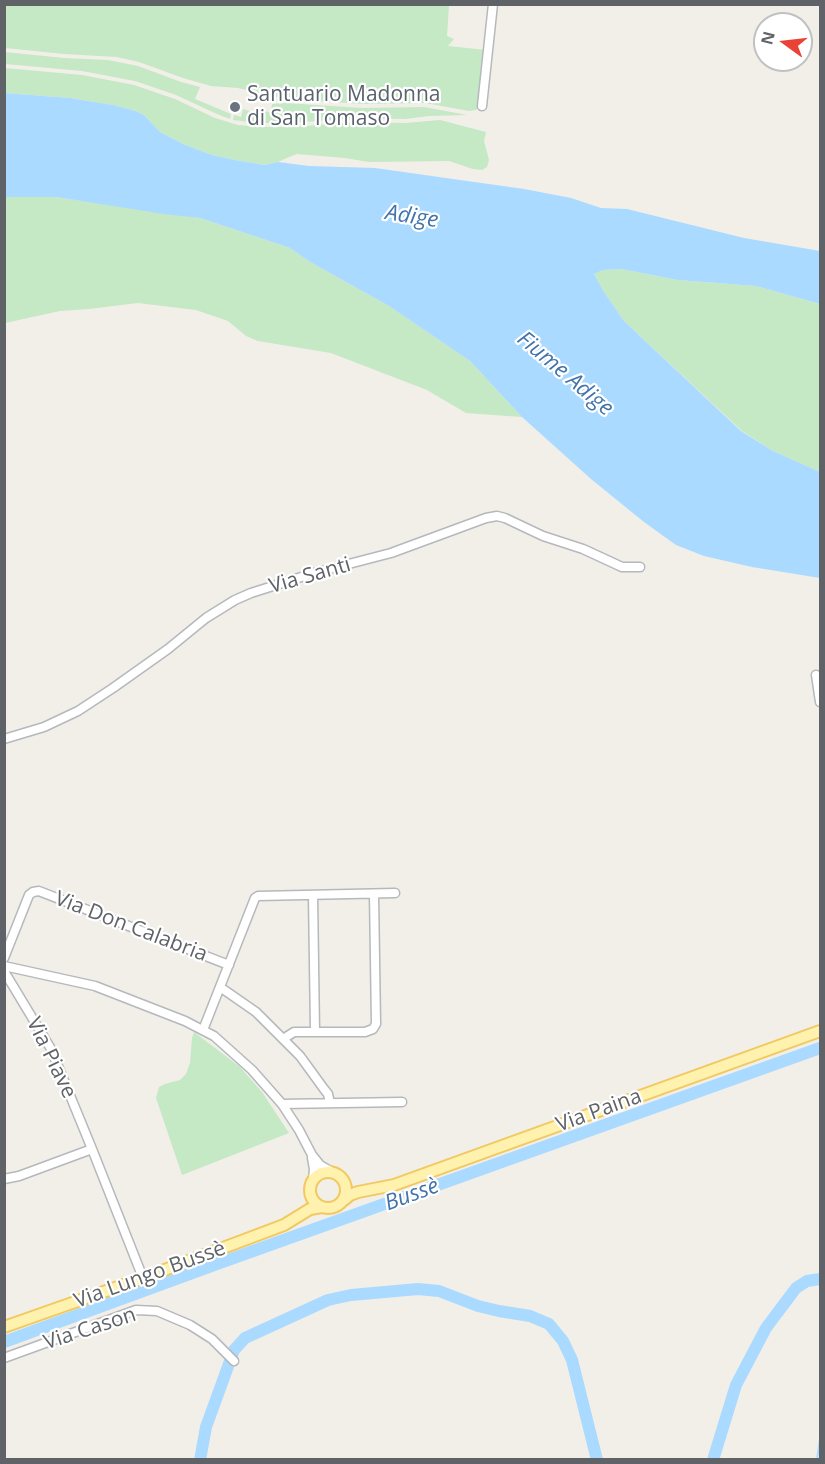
<!DOCTYPE html>
<meta charset="utf-8">
<style>
body{margin:0}
#map{position:relative;width:825px;height:1464px;overflow:hidden;background:#f1efe8;font-family:"Open Sans",sans-serif}
canvas{display:block}
.frame{position:absolute;inset:0;border:6px solid #5f6368;pointer-events:none}
.north{position:absolute;left:753px;top:12px;width:60px;height:60px;box-sizing:border-box;background:#fff;border:2px solid #bfc1c3;border-radius:50%;rotate:285deg;font-size:16px;font-weight:700;line-height:24px;text-align:center;color:#5f6368}
.north::after{content:'';display:block;margin:auto;width:21px;height:27px;background:#ea4335;clip-path:polygon(50% 0,100% 100%,50% 72%,0 100%)}
</style>
<div id="map">
<canvas width="825" height="1464"></canvas>
<div class="frame"></div>
<div class="north">N</div>
</div>
<script>
const ctx = document.querySelector('canvas').getContext('2d');
ctx.lineJoin = 'round';
function paint(path, color) {
  ctx.fillStyle = color;
  ctx.fill(path, 'evenodd');
}
function toPath(rows) {
  const path = new Path2D();
  for (const r of rows) {
    if (r.length === 3) {
      path.moveTo(r[0] + r[2], r[1]);
      path.arc(r[0], r[1], r[2], 0, 2 * Math.PI);
      continue;
    }
    path.moveTo(r[0], r[1]);
    for (let i = 2; i < r.length; i += 2) path.lineTo(r[i], r[i + 1]);
  }
  return path;
}
function strokePath(path, color, width, dash) {
  ctx.strokeStyle = color;
  ctx.lineWidth = width;
  ctx.lineCap = dash ? 'butt' : 'round';
  ctx.setLineDash(dash || []);
  ctx.stroke(path);
}
function label(font, color, halo, rows, align = 'center') {
  ctx.font = font + ' "Open Sans",sans-serif';
  ctx.lineWidth = 4.5;
  ctx.setLineDash([]);
  ctx.textBaseline = 'middle';
  ctx.strokeStyle = halo;
  ctx.fillStyle = color;
  for (const [text, x, y, turn = 0] of rows) {
    ctx.save();
    ctx.translate(x, y);
    ctx.rotate((+turn || 0) * Math.PI / 180);
    ctx.textAlign = isNaN(turn) ? turn : align;
    if (halo) ctx.strokeText(text, 0, 0);
    ctx.fillText(text, 0, 0);
    ctx.restore();
  }
}
paint(toPath([
 [4,5,449,5,447,36,454,39,448,46,486,50,480,104,476,110,469,111,425,103,363,104,285,99,238,88,211,86,183,78,139,62,117,57,64,54,5,48],
 [5,52,64,58,108,60,138,66,181,82,200,87,195,99,231,114,230,119,217,114,176,95,135,81,82,71,5,64],
 [5,68,82,75,134,85,175,99,215,118,238,125,258,127,291,127,358,122,405,123,440,120,486,132,484,141,489,160,487,167,482,170,473,169,449,161,369,162,345,158,297,154,289,157,278,162,265,165,235,160,212,155,183,144,160,132,144,115,136,111,113,105,70,98,5,93],
 [285,103,363,108,424,107,467,115,429,116,405,119,357,118,291,123,258,123,233,120,234,115,241,117,243,109,259,114,260,111,271,112,272,104],
 [4,197,56,197,200,218,290,248,310,262,389,306,470,361,522,417,466,413,427,390,331,353,258,341,246,336,228,321,196,310,138,303,89,309,60,311,5,323],
 [621,269,678,280,756,286,820,304,820,472,773,451,742,431,624,321,604,292,594,274,603,270],
 [194,1032,240,1067,262,1092,289,1133,182,1175,156,1098,159,1087,165,1084,180,1080,186,1074,190,1063,192,1038]
]), '#c5e8c5');
paint(toPath([
 [5,93,70,98,113,105,136,111,144,115,160,132,183,144,212,155,235,160,265,165,278,162,309,166,375,168,524,189,571,198,601,208,627,209,744,238,820,251,820,304,756,286,678,280,621,269,603,270,594,274,604,292,624,321,741,431,773,451,820,472,820,578,752,567,704,556,676,545,644,522,591,479,522,417,470,361,389,306,310,262,290,248,200,218,164,214,56,197,5,197]
]), '#aadaff');
strokePath(toPath([
 [817,1460,820,1439]
]), '#aadaff', 2);
strokePath(toPath([
 [4,1342,214,1265,820,1048],
 [200,1460,206,1427,234,1350,245,1338,328,1300,351,1295,418,1289,439,1291,478,1306,499,1311,530,1316,549,1324,563,1341,572,1360,597,1460],
 [713,1460,736,1385,766,1328,796,1288,807,1281,820,1279]
]), '#aadaff', 12);
const minor = toPath([
 [482,106,493,4],
 [816,675,820,702],
 [4,739,44,727,78,711,113,688,168,649,206,618,235,600,251,593,314,573,391,553,486,518,497,516,505,518,543,536,583,549,622,567,640,567],
 [313,895,315,1032],
 [4,958,29,895,33,892,39,891,229,965],
 [4,966,95,986,185,1021,214,1036,252,1070,282,1104,299,1130,312,1155,320,1165,332,1172],
 [4,971,51,1049,92,1149],
 [220,987,256,1012,300,1056,324,1089,328,1094,330,1103],
 [203,1030,255,898,258,896,395,893],
 [283,1039,294,1032,365,1032,373,1029,376,1024,374,894],
 [282,1104,402,1102],
 [312,1158,314,1169,313,1180],
 [4,1179,19,1176,92,1149,143,1278],
 [4,1358,136,1310,157,1311,190,1325,212,1339,234,1361]
]);
const major = toPath([
 [328,1190,18],
 [344,1200,350,1195,358,1192,394,1185,820,1031],
 [4,1327,143,1278,284,1225,310,1209,322,1207]
]);
strokePath(minor, '#b5b8bc', 11);
strokePath(major, '#f2c960', 14);
strokePath(minor, '#fff', 8);
strokePath(major, '#fff2af', 10);
for (const [x, y, r, color] of [
 [235,107,6,"#6b7280"]
]) {
  const dot = new Path2D();
  dot.arc(x, y, r, 0, 2 * Math.PI);
  ctx.fillStyle = color;
  ctx.fill(dot);
  strokePath(dot, '#fff', 2);
}
label('21px', '#5b616d', '#fff', [
 ["Santuario Madonna",247,95],
 ["di San Tomaso",247,119]
], 'left');
label('21px', '#5f6368', '#fff', [
 ["Via Santi",310,576,-16],
 ["Via Don Calabria",131,927,21],
 ["Via Piave",51,1058,64],
 ["Via Paina",599,1111,-20],
 ["Via Lungo Bussè",150,1275,-20],
 ["Via Cason",90,1329,-18]
]);
label('italic 22px', '#4174aa', '#fff', [
 ["Adige",412,217,9],
 ["Fiume Adige",565,374,40],
 ["Bussè",412,1195,-20]
]);
</script>
